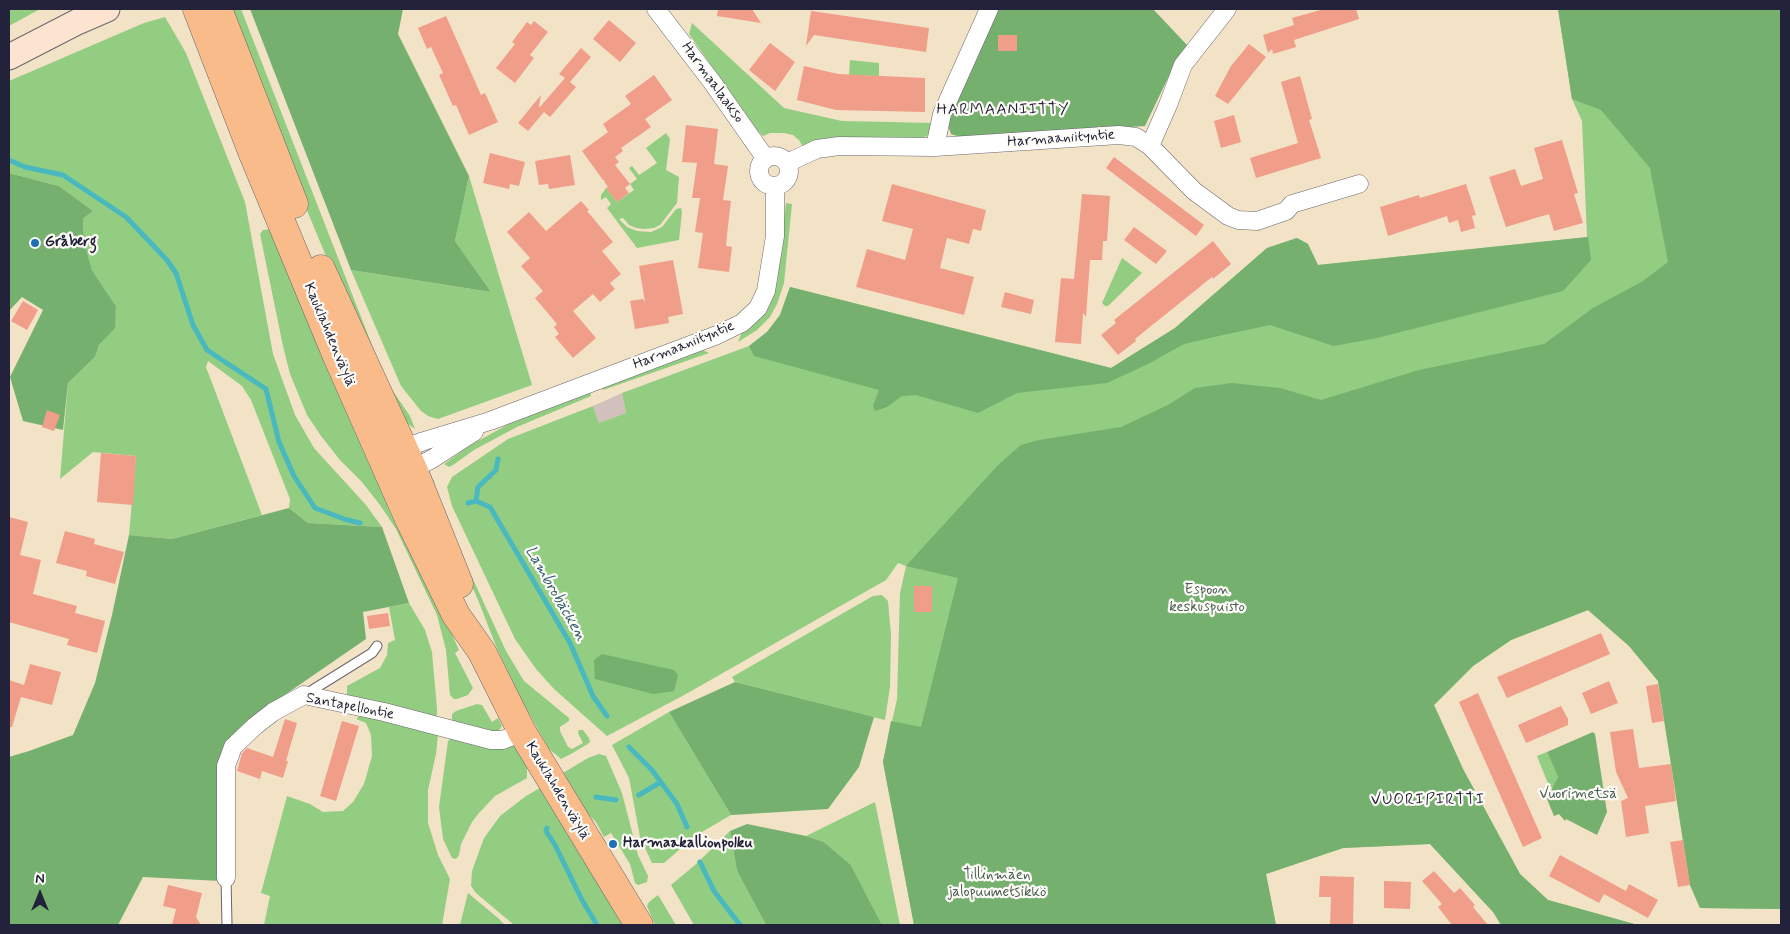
<!DOCTYPE html>
<meta charset="utf-8">
<style>
body{margin:0}
#map{position:relative;width:1790px;height:934px;overflow:hidden;background:#f2e3c7;font-family:Mynerve,sans-serif}
canvas{display:block}
.frame{position:absolute;inset:0;border:10px solid #22223b;pointer-events:none}
.north{position:absolute;left:15px;top:869px;width:50px;height:50px;-webkit-text-stroke:4px #fdfcf7;paint-order:stroke;rotate:0deg;font-size:14px;font-weight:700;line-height:20px;text-align:center;color:#22223b}
.north::after{content:'';display:block;margin:auto;width:18px;height:22px;background:#22223b;clip-path:polygon(50% 0,100% 100%,50% 72%,0 100%)}
</style>
<div id="map">
<canvas width="1790" height="934"></canvas>
<div class="frame"></div>
<div class="north">N</div>
</div>
<script>
const ctx = document.querySelector('canvas').getContext('2d');
ctx.lineJoin = 'round';
function paint(path, color) {
  ctx.fillStyle = color;
  ctx.fill(path, 'evenodd');
}
function toPath(rows) {
  const path = new Path2D();
  for (const r of rows) {
    if (r.length === 3) {
      path.moveTo(r[0] + r[2], r[1]);
      path.arc(r[0], r[1], r[2], 0, 2 * Math.PI);
      continue;
    }
    path.moveTo(r[0], r[1]);
    for (let i = 2; i < r.length; i += 2) path.lineTo(r[i], r[i + 1]);
  }
  return path;
}
function strokePath(path, color, width, dash) {
  ctx.strokeStyle = color;
  ctx.lineWidth = width;
  ctx.lineCap = dash ? 'butt' : 'round';
  ctx.setLineDash(dash || []);
  ctx.stroke(path);
}
function label(font, color, halo, rows, align = 'center') {
  ctx.font = font + ' Mynerve,sans-serif';
  ctx.lineWidth = 4.5;
  ctx.setLineDash([]);
  ctx.textBaseline = 'middle';
  ctx.strokeStyle = halo;
  ctx.fillStyle = color;
  for (const [text, x, y, turn = 0] of rows) {
    ctx.save();
    ctx.translate(x, y);
    ctx.rotate((+turn || 0) * Math.PI / 180);
    ctx.textAlign = isNaN(turn) ? turn : align;
    if (halo) ctx.strokeText(text, 0, 0);
    ctx.fillText(text, 0, 0);
    ctx.restore();
  }
}
paint(toPath([
 [622,393,626,413,599,423,593,406]
]), '#d1c0bc');
paint(toPath([
 [9,9,40,9,9,26],
 [229,9,241,9,386,381,410,416,415,429,399,417,383,393,306,208],
 [1558,9,1781,9,1781,909,1700,908,1690,885,1658,681,1629,646,1588,610,1511,640,1473,666,1434,705,1463,769,1520,874,1548,900,1638,925,1493,912,1430,844,1343,848,1266,874,1276,925,914,925,883,762,897,699,900,593,906,566,898,563,886,580,686,694,607,736,554,689,536,669,515,639,452,506,447,487,452,477,508,439,593,406,599,423,626,413,622,393,749,346,767,332,780,315,790,287,1111,368,1175,328,1267,248,1297,238,1308,244,1318,265,1587,237,1582,121,1572,99],
 [165,17,186,53,245,202,273,354,295,415,314,448,366,505,382,527,308,523,289,508,290,499,251,400,242,386,208,361,206,367,262,515,172,539,129,535,136,456,93,452,60,479,68,383,95,357,99,345,114,328,116,306,92,270,84,241,83,219,93,211,59,186,9,173,9,81,144,23],
 [692,23,784,108,842,121,933,123,932,129,927,136,919,139,803,147,799,140,793,135,784,133,770,133,763,136,757,130,689,34],
 [850,60,879,63,879,76,849,75],
 [666,133,670,139,666,170,679,177,677,203,660,225,654,228,644,229,636,228,629,225,623,218,619,219,627,227,637,231,651,232,662,227,676,209,681,208,682,212,679,240,637,248,607,208,611,204,606,197,601,200,601,195,606,188,617,202,634,190,630,184,637,179,629,168,632,166,639,175,657,163,646,148],
 [469,176,532,385,438,419,428,416,421,411,401,386,351,270,491,292,455,241],
 [786,203,792,204,784,283,777,304,770,317,757,330,738,342,742,332,761,318,770,303,777,283],
 [272,229,459,650,455,653,473,688,468,695,457,699,454,699,450,695,446,650,437,615,396,529,380,505,362,482,340,460,321,436,307,415,290,374,283,346,260,234,263,230],
 [1122,258,1142,273,1108,306,1105,306,1102,303],
 [701,349,709,353,603,390,601,385],
 [590,389,591,396,517,427,474,450,453,465,449,467,444,464,469,446,514,421],
 [434,480,436,499,506,651,524,681,569,718,569,721,560,727,560,731,568,747,572,749,583,743,578,733,579,730,583,730,589,738,590,742,586,745,571,754,561,759,549,749,523,703,498,651,478,600,433,498,432,481],
 [882,595,888,601,891,635,890,687,885,720,735,682,732,677,873,596],
 [409,603,425,630,432,652,437,709,437,715,435,719,347,697,347,686,380,668,387,655,388,643,395,640,389,607],
 [477,704,482,705,492,722,498,718,502,726,498,732,493,734,452,721,452,714,456,711],
 [669,712,731,815,695,836,664,863,652,863,640,837,629,778,612,745],
 [361,714,434,730,438,735,436,754,428,790,428,823,438,855,450,879,442,925,264,925,270,896,261,893,287,796,310,804,323,812,343,811,353,802,364,784,372,756,371,735,366,723,356,719],
 [453,736,500,748,513,745,519,748,527,766,527,778,495,796,479,813,472,822,461,844,459,855,456,859,452,858,443,839,439,807,448,741],
 [1547,752,1558,777,1553,788,1549,786,1537,756],
 [599,754,606,756,622,793,638,855,648,876,647,882,638,885,635,883,630,864,611,833,604,837,596,822,584,810,563,773,588,758],
 [540,788,624,925,514,925,476,893,471,886,472,871,484,838,500,816,526,796],
 [875,802,900,925,882,925,851,865,824,842,806,836],
 [730,831,737,871,766,925,694,925,671,885,695,865],
 [468,893,498,918,505,925,460,925],
 [658,895,676,925,655,925,647,906,649,902]
]), '#92cd81');
paint(toPath([
 [250,9,403,9,398,34,469,176,455,241,491,292,351,270],
 [996,9,1153,9,1187,45,1176,61,1145,126,963,138,951,134,947,123],
 [1558,9,1781,9,1781,909,1700,908,1690,885,1658,681,1629,646,1588,610,1511,640,1473,666,1434,705,1463,769,1520,874,1548,900,1638,925,1501,925,1493,912,1430,844,1343,848,1266,874,1276,925,914,925,883,762,891,721,921,727,958,578,906,566,998,465,1021,445,1039,440,1121,427,1168,405,1195,388,1232,383,1280,388,1321,400,1419,370,1544,344,1593,308,1643,281,1668,262,1650,168,1601,110,1572,99],
 [9,173,59,186,93,211,83,219,84,241,92,270,116,306,115,328,99,345,95,357,68,383,63,430,23,421,10,377,43,310,22,297,9,311],
 [1588,237,1591,260,1563,291,1377,338,1334,346,1270,325,1223,335,1184,344,1148,364,1107,383,1017,393,978,413,916,395,902,396,887,407,875,411,873,406,879,390,754,356,749,346,767,332,780,315,790,287,1111,368,1175,328,1267,248,1297,238,1308,244,1318,265],
 [289,508,308,523,382,527,409,603,363,612,366,639,257,714,229,742,220,881,143,877,118,925,9,925,9,757,29,751,73,735,95,683,112,615,129,535,172,539],
 [602,654,674,670,678,675,674,691,653,694,595,679,594,660],
 [735,682,874,717,859,767,828,809,731,815,669,712],
 [1593,732,1595,734,1607,812,1597,835,1566,819,1565,821,1559,814,1554,816,1547,799,1558,777,1547,752],
 [747,824,806,836,824,842,851,865,882,925,766,925,737,871,730,831]
]), '#75b06f');
strokePath(toPath([
 [9,160,25,167,63,175,126,217,167,260,176,273,193,325,207,350,266,389,279,442,294,476,315,508,347,520,360,523],
 [476,501,478,487,496,470,498,459],
 [468,503,476,501,490,507,570,643,593,696,607,716],
 [629,747,652,770,677,804,687,827],
 [639,795,661,782],
 [596,797,616,800],
 [547,828,546,831,555,845,582,900,597,925],
 [700,862,714,891,740,925]
]), '#4ab9bf', 5);
paint(toPath([
 [718,9,752,9,761,23,717,16],
 [1324,9,1356,9,1359,19,1294,40,1296,47,1273,54,1272,49,1268,53,1263,35,1294,25,1292,18],
 [811,11,929,28,926,52,814,35,806,46],
 [446,16,481,95,485,93,498,122,469,135,456,105,453,106,439,75,443,73,431,47,427,49,418,28],
 [609,20,636,43,620,62,593,39],
 [534,21,548,32,530,55,534,58,515,83,496,68,515,44,512,42,527,22,531,25],
 [998,35,1017,35,1017,51,998,51],
 [770,43,795,62,775,91,749,70],
 [1249,44,1266,57,1228,104,1215,96,1231,66],
 [581,48,591,57,570,82,576,87,550,117,544,112,528,131,518,123,541,95,539,106,540,107,565,78,559,74],
 [804,66,838,74,925,78,925,112,836,110,797,100],
 [654,75,672,100,645,119,651,127,621,148,623,151,615,157,619,162,615,165,630,184,625,188,629,193,617,202,606,188,608,187,604,181,605,180,603,180,582,151,608,132,603,124,631,104,625,96],
 [1300,76,1312,119,1309,120,1321,158,1256,178,1250,158,1298,143,1281,82],
 [1234,115,1241,142,1221,148,1214,121],
 [686,125,718,129,714,164,728,166,723,200,731,201,727,235,726,246,732,247,729,272,698,268,703,233,695,232,700,198,692,198,697,163,682,162],
 [1562,140,1578,193,1574,194,1583,223,1554,231,1549,214,1506,227,1489,177,1515,169,1521,186,1543,179,1534,148],
 [490,153,525,162,519,186,510,184,509,189,483,183],
 [570,155,575,185,549,189,548,184,539,185,535,161],
 [1114,157,1204,225,1196,236,1106,168],
 [892,184,986,210,981,231,973,229,969,244,947,238,940,268,974,277,964,315,856,287,867,249,905,260,913,229,882,221],
 [1466,184,1476,215,1472,216,1475,228,1461,232,1458,220,1449,223,1447,216,1388,236,1380,207,1419,195,1420,198],
 [1082,194,1110,196,1107,241,1103,241,1102,260,1090,260,1086,317,1083,313,1081,344,1055,342,1061,278,1074,279],
 [581,201,589,210,587,211,613,242,602,251,621,274,610,283,615,289,600,302,593,294,573,311,596,338,573,358,555,337,559,334,554,327,557,324,535,298,543,291,521,266,530,258,507,232,529,212,546,231],
 [1134,227,1167,251,1156,264,1124,240],
 [1213,241,1231,264,1213,279,1212,277,1135,339,1136,341,1118,355,1101,335,1116,323,1114,320],
 [673,260,683,314,668,317,669,323,635,329,630,301,643,299,645,302,639,266],
 [1005,292,1034,300,1031,314,1001,307],
 [23,301,38,310,27,330,11,321],
 [47,410,60,415,54,431,42,427],
 [101,453,136,456,133,505,97,502],
 [9,517,28,522,20,555,41,560,33,594,77,606,75,613,105,621,97,653,67,645,69,639,9,622],
 [65,531,95,539,94,544,124,552,115,584,86,576,87,571,56,563],
 [914,586,932,586,932,612,914,612],
 [388,613,390,626,369,629,367,616],
 [1601,633,1610,654,1507,698,1497,677],
 [30,664,61,672,52,705,21,697,12,727,9,727,9,680,24,685],
 [1609,681,1618,703,1591,714,1582,693],
 [1658,684,1664,721,1652,723,1646,686],
 [1478,693,1542,838,1523,847,1459,702],
 [1561,706,1568,719,1568,725,1526,743,1518,725],
 [285,719,297,723,286,761,288,761,283,778,262,771,260,779,237,771,242,753,247,748,273,757],
 [342,721,359,726,336,801,320,796],
 [1633,729,1639,768,1671,764,1676,801,1645,806,1649,833,1626,837,1621,801,1628,798,1616,772,1610,732],
 [1683,840,1690,885,1678,887,1670,842],
 [1560,855,1626,891,1629,884,1658,900,1648,918,1604,894,1599,903,1549,876],
 [1434,871,1454,893,1460,888,1475,905,1473,907,1488,925,1452,925,1438,907,1442,904,1422,881],
 [1320,876,1354,877,1353,925,1330,925,1331,897,1319,897],
 [1384,881,1411,882,1410,909,1384,908],
 [168,885,202,893,196,917,201,925,172,925,176,909,163,906]
]), '#f09d89');
const lane = toPath([
 [306,694,372,653,377,646],
 [226,878,227,925]
]);
const street = toPath([
 [656,9,712,82,766,159],
 [1150,146,1168,105,1183,65,1227,9],
 [935,147,942,114,989,9],
 [774,171,15],
 [787,163,817,149,839,146,935,147,1119,135,1136,137,1150,146,1194,191,1228,216,1238,220,1257,221,1286,211,1292,204,1359,184],
 [397,456,403,449,424,441,490,421,717,335,742,323,758,308,766,291,775,236,775,186],
 [403,469,413,469,432,459,474,432],
 [226,878,226,766,233,747,255,726,273,712,304,695,384,712,491,740,503,740,522,732]
]);
const secondary = toPath([
 [9,57,77,22,107,9]
]);
const primary = toPath([
 [197,9,253,154,336,354,409,519,456,615,482,652,522,732,639,925],
 [218,9,294,204],
 [321,269,413,469,459,584]
]);
strokePath(lane, '#6b666c', 11);
strokePath(street, '#6b666c', 19);
strokePath(secondary, '#6b666c', 27);
strokePath(primary, '#6b666c', 29);
strokePath(lane, '#fff', 9);
strokePath(street, '#fff', 18);
strokePath(secondary, '#fde4d1', 25);
strokePath(primary, '#fabb8b', 28);
for (const [x, y, r, color] of [
 [35,243,5,"#1f6fb2"],
 [613,844,5,"#1f6fb2"]
]) {
  const dot = new Path2D();
  dot.arc(x, y, r, 0, 2 * Math.PI);
  ctx.fillStyle = color;
  ctx.fill(dot);
  strokePath(dot, '#fdfcf7', 2);
}
label('15px', '#22223b', '#fdfcf7', [
 ["Harmaalaakso",712,83,54],
 ["Harmaaniityntie",1061,139,-4],
 ["Kauklahdenväylä",329,335,67],
 ["Harmaaniityntie",684,346,-22],
 ["Santapellontie",350,707,11],
 ["Kauklahdenväylä",557,791,59]
]);
label('bold 15px', '#22223b', '#fdfcf7', [
 ["Gråberg",45,243],
 ["Harmaakallionpolku",623,844]
], 'left');
label('15px', '#495e54', '#fdfcf7', [
 ["Espoon",1207,591],
 ["keskuspuisto",1207,608],
 ["Vuorimetsä",1578,795],
 ["Tillinmäen",997,876],
 ["jalopuumetsikkö",997,893]
]);
ctx.letterSpacing = '1px';
label('16px', '#22223b', '#fdfcf7', [
 ["HARMAANIITTY",1003,111],
 ["VUORIPIRTTI",1428,801]
]);
ctx.letterSpacing = '0px';
label('italic 16px', '#325e70', '#fdfcf7', [
 ["Lambrobäcken",555,594,60]
]);
</script>
